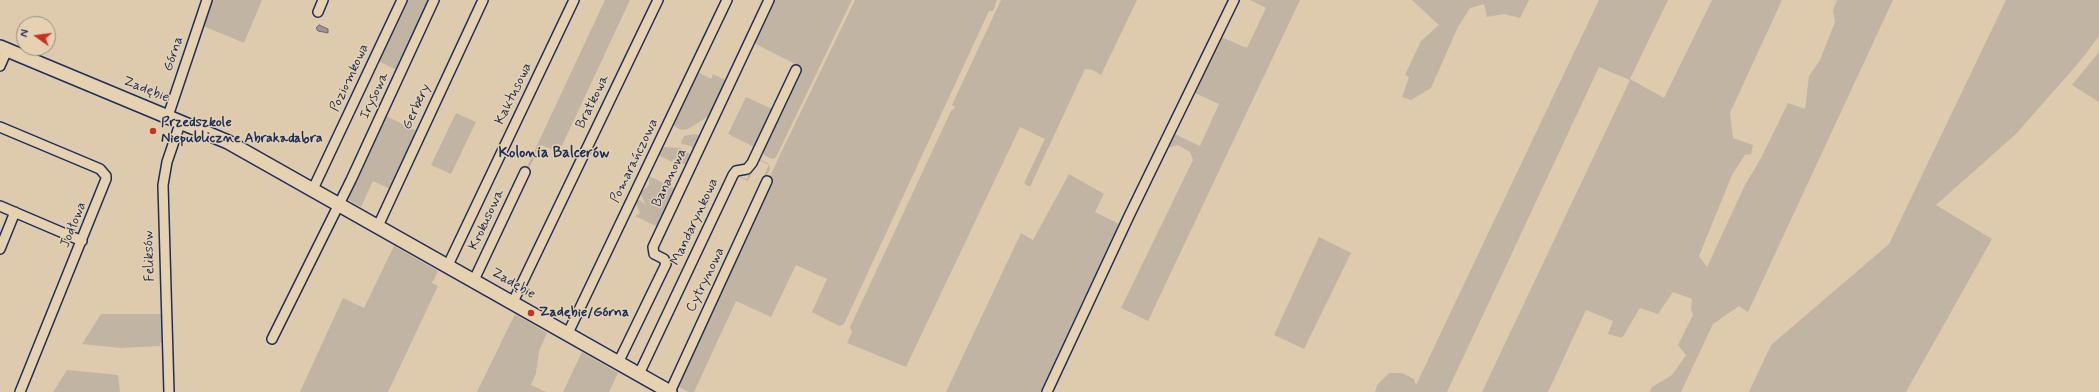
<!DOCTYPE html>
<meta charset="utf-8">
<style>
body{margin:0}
#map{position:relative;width:2099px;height:392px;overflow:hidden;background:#decbae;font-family:Mynerve,sans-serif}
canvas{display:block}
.north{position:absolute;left:16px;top:16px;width:40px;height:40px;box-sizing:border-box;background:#e6d2b1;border:1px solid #959190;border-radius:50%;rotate:284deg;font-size:11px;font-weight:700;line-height:16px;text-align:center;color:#1b2f5e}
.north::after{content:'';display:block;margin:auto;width:14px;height:18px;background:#c8321e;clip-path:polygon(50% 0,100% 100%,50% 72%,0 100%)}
</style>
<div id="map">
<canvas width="2099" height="392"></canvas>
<div class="north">N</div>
</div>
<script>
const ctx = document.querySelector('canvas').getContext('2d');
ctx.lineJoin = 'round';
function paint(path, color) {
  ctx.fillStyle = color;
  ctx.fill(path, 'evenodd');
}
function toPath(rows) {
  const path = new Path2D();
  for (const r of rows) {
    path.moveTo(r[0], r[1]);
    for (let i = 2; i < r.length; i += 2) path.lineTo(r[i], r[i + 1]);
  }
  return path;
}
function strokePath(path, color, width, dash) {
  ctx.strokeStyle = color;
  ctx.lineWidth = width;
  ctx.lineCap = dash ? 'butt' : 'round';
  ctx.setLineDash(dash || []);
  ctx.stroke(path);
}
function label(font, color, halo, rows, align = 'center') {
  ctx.font = font + ' Mynerve,sans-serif';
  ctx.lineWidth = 3;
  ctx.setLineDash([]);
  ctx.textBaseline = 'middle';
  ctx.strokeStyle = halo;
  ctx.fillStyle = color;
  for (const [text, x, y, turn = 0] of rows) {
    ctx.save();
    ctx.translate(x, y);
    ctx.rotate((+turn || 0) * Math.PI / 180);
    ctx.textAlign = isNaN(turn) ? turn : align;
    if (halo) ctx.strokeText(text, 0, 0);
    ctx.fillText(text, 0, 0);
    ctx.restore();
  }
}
paint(toPath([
 [212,0,262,0,244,43,203,26],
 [406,0,432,0,412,41,399,60,399,71,380,62,380,53,385,42,392,34,395,28,395,22],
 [605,0,630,0,559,152,541,145,527,172,525,171],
 [772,0,852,0,776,157,773,159,765,156,762,151,801,67,752,42],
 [855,0,997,0,993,11,989,11,844,324,839,326,812,312,827,279,796,265,771,317,736,301,694,392,688,392,676,385,778,159],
 [1001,0,1137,0,1101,75,1093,70,1085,69,1030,187,1024,183,1045,139,1020,127,906,367,847,343,852,332,850,327,951,111,955,107,952,105],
 [1250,0,1300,0,1148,321,1121,308,1193,160,1190,152,1178,145,1168,148,1175,134,1200,146,1219,104,1195,93,1221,37,1247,48,1266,8],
 [1412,0,1529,0,1520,18,1504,14,1487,17,1484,4,1470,8,1458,27,1431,88,1411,100,1402,97,1409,77,1405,75,1421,41,1439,25],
 [1599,0,1668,0,1630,79,1664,98,1712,0,1782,0,1730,113,1733,138,1753,145,1751,154,1745,155,1732,175,1699,256,1707,267,1744,187,1761,158,1788,103,1805,109,1809,76,1820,60,1835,22,1833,10,1837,0,1893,0,1748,312,1739,306,1713,324,1681,392,1650,392,1652,387,1672,375,1686,355,1678,345,1693,315,1691,309,1692,299,1673,292,1658,314,1640,308,1622,338,1608,334,1613,321,1586,310,1548,392,1482,392,1630,80,1599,67,1447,392,1375,392,1377,385,1389,373,1402,373,1414,379,1416,385],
 [2006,0,2099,0,2099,36,2081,60,2016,134,1936,205,1992,239,1906,392,1749,392,1771,345,1889,244],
 [2099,52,2099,102,2072,85],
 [694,70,711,79,713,74,729,82,709,116,688,129,682,130,677,128,673,124,673,119],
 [746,97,774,110,756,148,728,134],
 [456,113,476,122,451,174,431,165],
 [384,115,419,132,392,190,373,181,361,207,346,198],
 [695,134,701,136,694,151,691,146,682,144,681,142,684,136],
 [665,147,680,148,686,151,690,155,689,166,674,159,672,162,656,154,659,149],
 [759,159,769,164,770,169,760,191,754,196,769,165,758,160,748,181,735,175,747,179,752,166,757,160],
 [1069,174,1104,194,1095,212,1119,224,1041,392,946,392,1021,233,1033,240],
 [649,176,678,190,660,228,635,216,640,213,636,204,637,200,640,200,646,205,640,193,649,185],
 [1319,237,1351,253,1304,349,1274,335],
 [394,246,438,271,432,283,438,286,388,392,300,392,343,298,364,308],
 [101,314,162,314,163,343,160,343,160,346,121,348,82,344],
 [515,314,547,333,539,351,536,373,531,385,546,392,477,392],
 [582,352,618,373,609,392,563,392],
 [67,370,118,375,120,392,53,392]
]), '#c2b4a2');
const water = toPath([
 [319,25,328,29,328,33,318,31,316,28,319,25]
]);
paint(water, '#9b9593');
strokePath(water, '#686c7e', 1);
const street = toPath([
 [318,12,323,0],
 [0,66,7,50],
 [168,116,207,0],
 [0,127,100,169,106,176,106,179,20,392],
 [313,189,402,0],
 [0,206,82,241],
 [378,226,483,0],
 [0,249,15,212],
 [448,265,574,0],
 [474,280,525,172],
 [513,302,658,0],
 [568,333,727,0],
 [272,339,351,180,434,0],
 [618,363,666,264,664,259,654,254,653,247,769,0],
 [639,374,733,175,736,171,747,169,752,163,796,70],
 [169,392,163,185,167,162,181,121],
 [670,392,767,181],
 [1047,392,1129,216,1234,0]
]);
const secondary = toPath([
 [0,47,228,142,670,392]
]);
strokePath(street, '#1b2f5e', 12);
strokePath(secondary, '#1b2f5e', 16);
strokePath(street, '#e6d2b1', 9);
strokePath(secondary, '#e6d2b1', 13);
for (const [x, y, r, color] of [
 [153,131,4,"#c8321e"],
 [531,313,4,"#c8321e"]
]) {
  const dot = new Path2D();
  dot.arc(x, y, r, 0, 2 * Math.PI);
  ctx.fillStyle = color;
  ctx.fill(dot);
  strokePath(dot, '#e6d2b1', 1.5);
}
label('14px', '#1b2f5e', '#e6d2b1', [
 ["Górna",174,54,-71],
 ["Poziomkowa",350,78,-65],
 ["Zadębie",146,90,22],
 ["Kaktusowa",514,94,-64],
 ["Irysowa",375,96,-65],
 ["Bratkowa",593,102,-64],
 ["Gerbery",417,107,-65],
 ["Pomarańczowa",635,161,-64],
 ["Bananowa",670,178,-65],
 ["Krokusowa",487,220,-65],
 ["Mandarynkowa",695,222,-65],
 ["Jodłowa",74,225,-68],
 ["Feliksów",150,256,-92],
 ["Cytrynowa",706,280,-64],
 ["Zadębie",513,284,30]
]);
label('bold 14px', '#1b2f5e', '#e6d2b1', [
 ["Przedszkole",161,123],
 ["Niepubliczne Abrakadabra",161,139],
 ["Zadębie/Górna",539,313]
], 'left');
label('bold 15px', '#1b2f5e', '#e6d2b1', [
 ["Kolonia Balcerów",554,154]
]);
</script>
